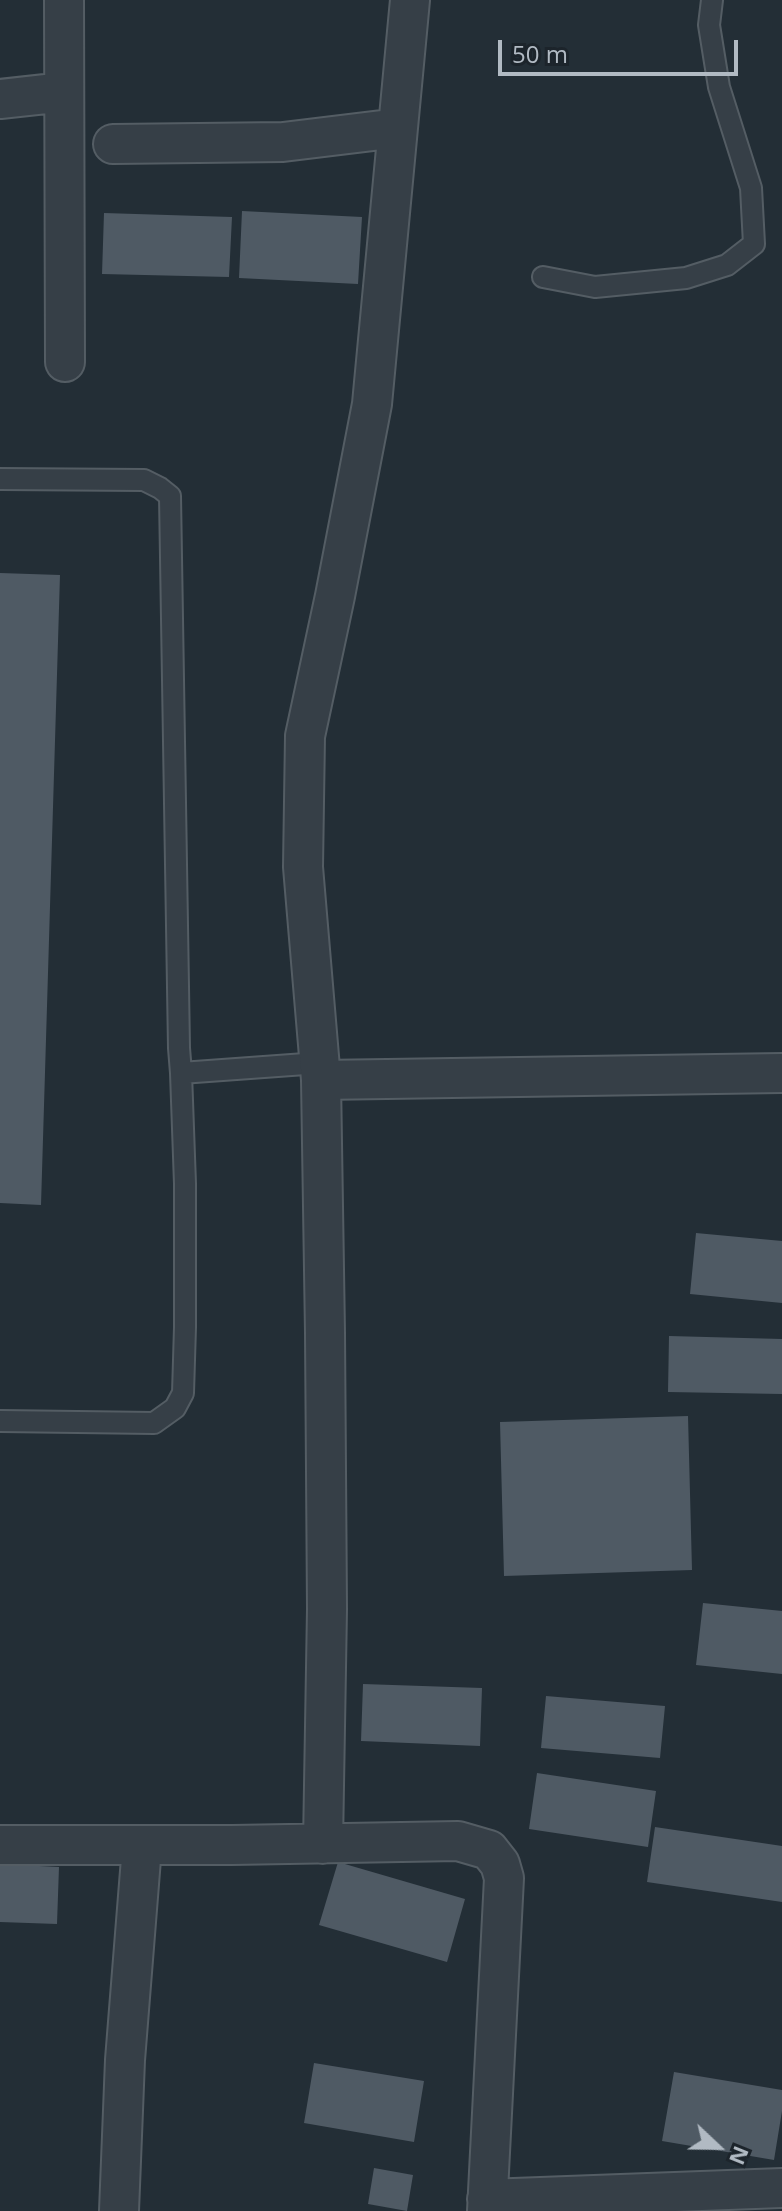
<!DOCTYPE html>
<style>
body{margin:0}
#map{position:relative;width:782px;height:2211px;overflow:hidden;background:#232e36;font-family:"Open Sans",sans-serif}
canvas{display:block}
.north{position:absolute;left:678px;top:2107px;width:80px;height:80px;-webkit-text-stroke:6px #1c242b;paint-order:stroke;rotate:112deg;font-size:22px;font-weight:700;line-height:32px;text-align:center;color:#b1bac3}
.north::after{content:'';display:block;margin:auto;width:28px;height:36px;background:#b1bac3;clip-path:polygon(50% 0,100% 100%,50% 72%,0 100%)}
.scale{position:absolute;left:498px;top:40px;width:240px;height:36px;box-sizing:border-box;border:4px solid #b1bac3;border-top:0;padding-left:10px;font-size:24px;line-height:28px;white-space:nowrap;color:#b1bac3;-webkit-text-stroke:6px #1c242b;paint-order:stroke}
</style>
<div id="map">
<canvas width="782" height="2211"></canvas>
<div class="north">N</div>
<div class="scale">50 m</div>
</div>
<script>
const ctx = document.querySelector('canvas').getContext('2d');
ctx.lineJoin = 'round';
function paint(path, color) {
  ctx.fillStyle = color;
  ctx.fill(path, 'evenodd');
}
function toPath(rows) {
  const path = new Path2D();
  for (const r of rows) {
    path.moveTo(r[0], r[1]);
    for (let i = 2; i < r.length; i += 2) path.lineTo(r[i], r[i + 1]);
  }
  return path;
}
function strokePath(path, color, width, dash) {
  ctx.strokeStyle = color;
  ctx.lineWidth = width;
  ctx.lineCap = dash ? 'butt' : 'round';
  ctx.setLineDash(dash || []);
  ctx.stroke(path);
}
paint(toPath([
 [242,211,362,217,358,284,239,278],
 [104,213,232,217,229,277,102,274],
 [0,573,60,575,41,1205,0,1203],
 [696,1233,782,1241,782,1303,690,1294],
 [669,1336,782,1339,782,1394,668,1392],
 [688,1416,692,1570,504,1576,500,1422],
 [703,1603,782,1611,782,1674,696,1665],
 [363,1684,482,1688,480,1746,361,1741],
 [546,1696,665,1706,660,1758,541,1748],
 [537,1773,656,1791,648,1847,529,1829],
 [655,1827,782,1846,782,1902,647,1882],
 [338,1862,465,1899,447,1962,319,1925],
 [0,1864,59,1867,57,1924,0,1922],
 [314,2063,424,2081,414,2142,304,2123],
 [674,2072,782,2090,782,2111,774,2160,662,2141],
 [374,2168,413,2175,407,2211,368,2204]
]), '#4f5a64');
const lane = toPath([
 [543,277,595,287,686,278,727,265,754,244,751,188,719,87,709,25,712,0],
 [0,479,144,480,160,488,170,496,179,1048,181,1073,319,1063],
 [0,1421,154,1423,175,1408,183,1393,185,1327,185,1184,181,1073]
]);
const street = toPath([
 [64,0,65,362],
 [0,99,64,92],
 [113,144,283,142,398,128],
 [321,1080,782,1073],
 [323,1844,327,1609,325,1333,321,1080,303,867,305,736,335,596,372,404,410,0],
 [0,1845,232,1845,458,1841,489,1850,500,1864,504,1878,487,2211],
 [487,2199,782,2188],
 [119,2211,125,2060,142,1846]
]);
strokePath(lane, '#545d64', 24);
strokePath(street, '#545d64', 42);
strokePath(lane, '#363f47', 20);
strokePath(street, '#363f47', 38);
</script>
